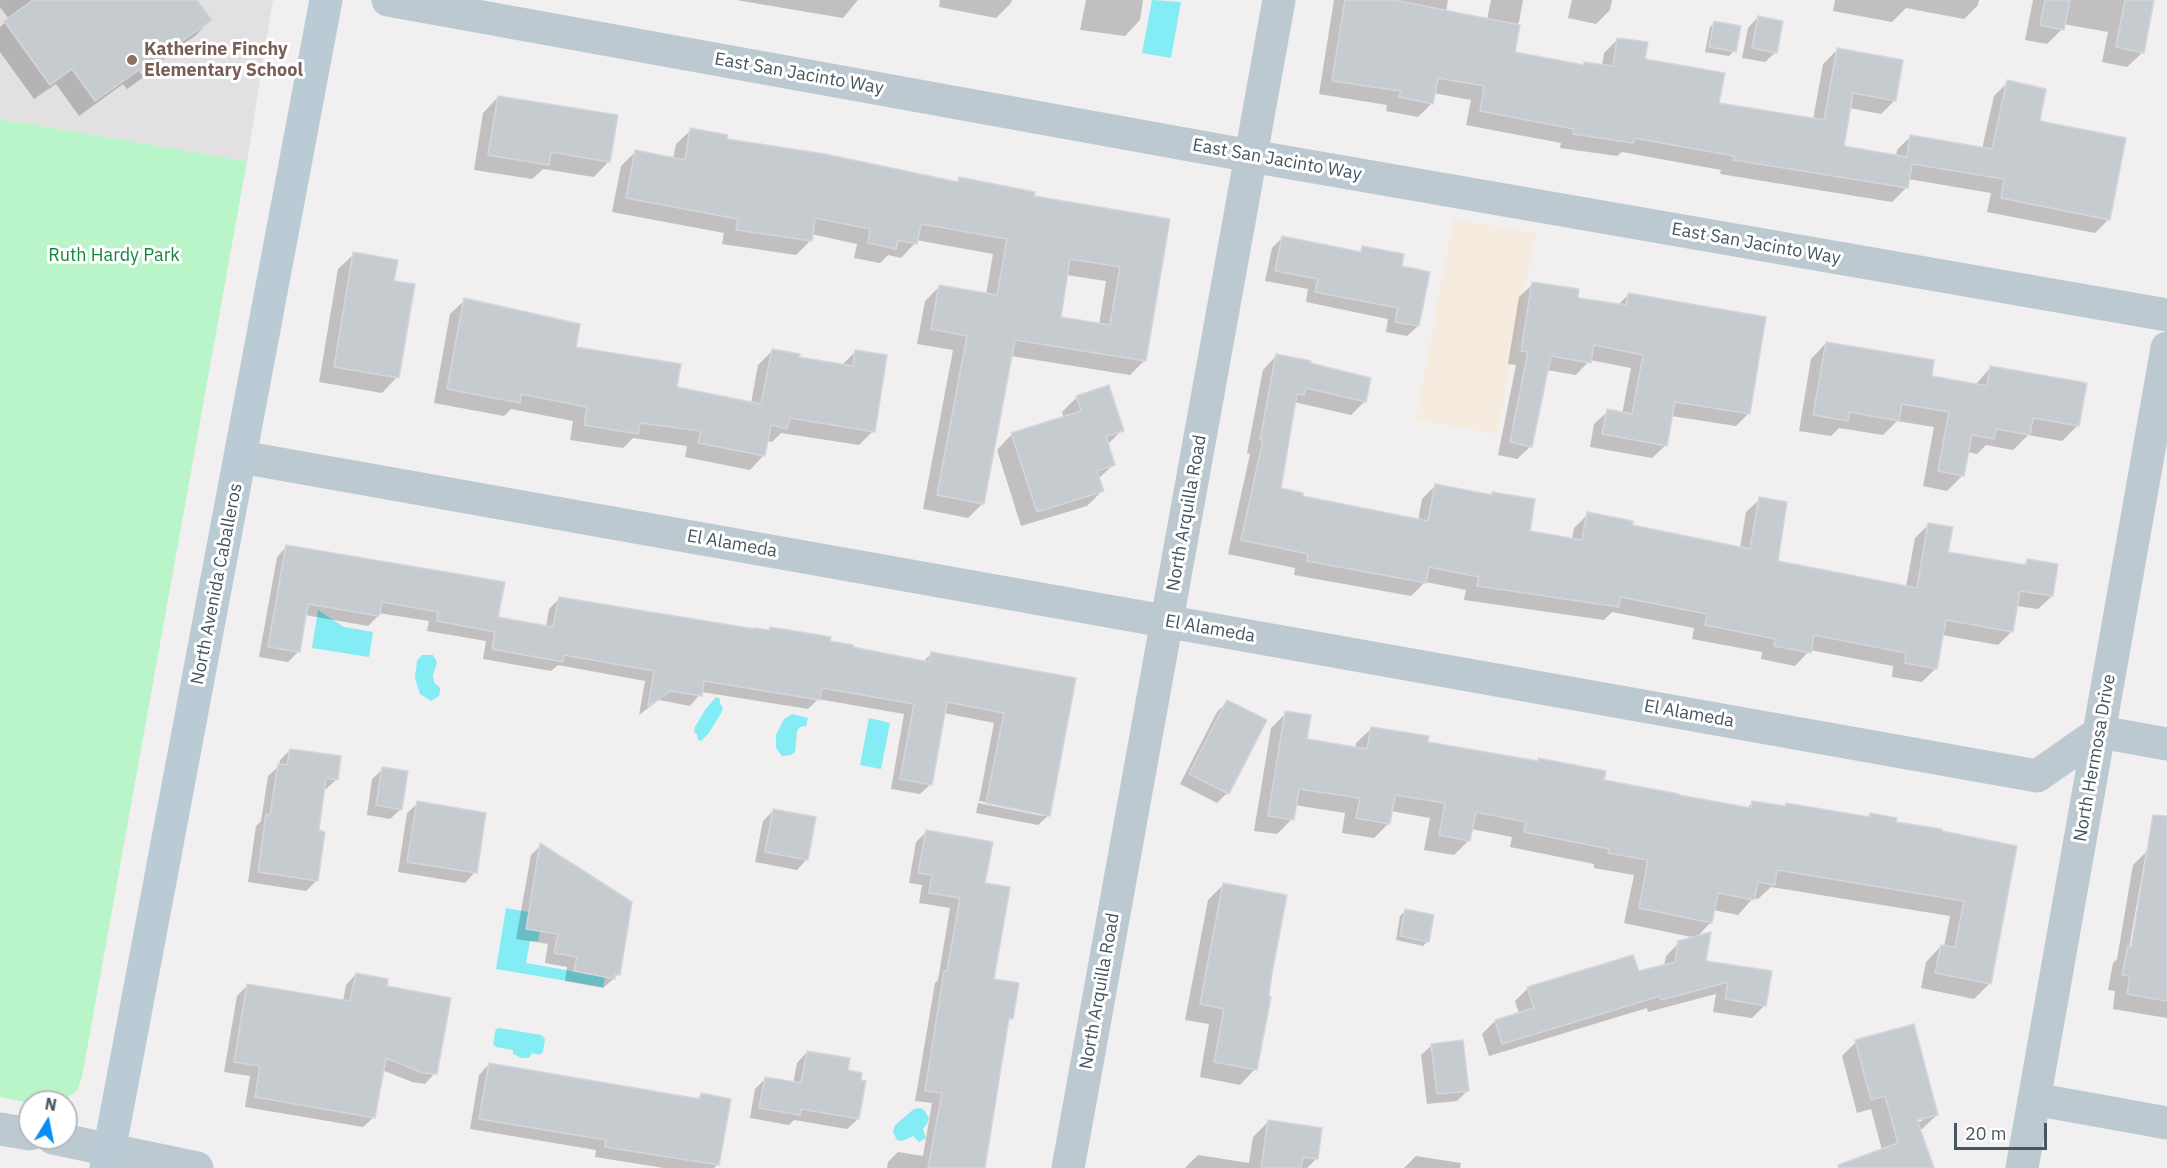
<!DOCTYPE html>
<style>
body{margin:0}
#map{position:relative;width:2167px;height:1168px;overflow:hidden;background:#f2eff0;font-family:"IBM Plex Sans",sans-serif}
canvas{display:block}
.north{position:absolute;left:18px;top:1090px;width:60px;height:60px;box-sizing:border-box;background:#fff;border:2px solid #b5bbbf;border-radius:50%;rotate:10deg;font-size:16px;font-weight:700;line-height:24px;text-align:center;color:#45565f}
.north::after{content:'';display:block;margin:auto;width:21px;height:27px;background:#078df4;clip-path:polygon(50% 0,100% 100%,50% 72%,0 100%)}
.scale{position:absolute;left:1954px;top:1123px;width:93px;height:27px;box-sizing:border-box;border:3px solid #45565f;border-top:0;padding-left:8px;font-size:18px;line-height:21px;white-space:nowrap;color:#45565f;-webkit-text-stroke:4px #fff;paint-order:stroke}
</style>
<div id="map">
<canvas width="2167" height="1168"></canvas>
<div class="north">N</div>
<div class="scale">20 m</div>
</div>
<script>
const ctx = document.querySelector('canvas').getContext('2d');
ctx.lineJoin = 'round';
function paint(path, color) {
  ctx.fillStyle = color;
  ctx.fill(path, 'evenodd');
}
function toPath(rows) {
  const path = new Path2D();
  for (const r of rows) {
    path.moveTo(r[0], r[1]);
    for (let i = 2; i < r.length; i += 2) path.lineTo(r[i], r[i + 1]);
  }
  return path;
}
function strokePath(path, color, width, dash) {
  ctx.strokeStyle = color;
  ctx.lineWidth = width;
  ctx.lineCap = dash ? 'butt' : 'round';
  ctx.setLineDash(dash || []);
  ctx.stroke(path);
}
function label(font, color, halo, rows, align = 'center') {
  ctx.font = font + ' "IBM Plex Sans",sans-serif';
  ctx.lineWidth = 6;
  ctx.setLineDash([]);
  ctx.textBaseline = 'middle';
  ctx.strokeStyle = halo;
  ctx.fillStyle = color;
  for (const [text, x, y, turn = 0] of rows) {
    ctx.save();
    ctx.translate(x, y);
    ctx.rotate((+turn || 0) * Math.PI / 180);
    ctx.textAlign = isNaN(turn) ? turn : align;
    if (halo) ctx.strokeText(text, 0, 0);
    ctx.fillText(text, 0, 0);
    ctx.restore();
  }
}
paint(toPath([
 [0,0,273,0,247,161,0,119]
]), '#e3e0e2');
paint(toPath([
 [0,119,247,161,82,1077,77,1091,60,1102,30,1103,0,1097]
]), '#baf4c9');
paint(toPath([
 [1453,219,1536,233,1497,434,1416,420]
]), '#f5ebdf');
paint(toPath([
 [1152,0,1181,2,1171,58,1142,53],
 [318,610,344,627,373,632,369,657,312,648],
 [422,655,433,655,437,662,433,676,434,682,440,688,440,692,439,696,431,701,420,694,415,678,417,661],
 [716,697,720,699,720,704,723,707,721,713,709,733,701,741,698,740,697,734,694,732,695,727,705,710],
 [792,714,808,718,806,726,800,727,797,731,795,752,791,755,782,756,776,748,776,735,784,719],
 [869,718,890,723,881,769,860,765],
 [506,908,529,912,526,928,540,931,538,941,530,941,526,963,605,977,603,987,496,969],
 [499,1028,541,1035,545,1039,543,1052,540,1055,532,1053,529,1058,522,1058,513,1054,513,1050,496,1047,493,1044,495,1033,496,1029],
 [921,1108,924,1110,929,1118,927,1124,923,1129,926,1138,919,1142,913,1136,902,1141,897,1140,893,1132,895,1125,914,1109]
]), '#83ecf5');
paint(toPath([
 [0,0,195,0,210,20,195,36,167,55,152,71,127,89,123,84,79,116,56,84,34,99,0,52,0,27,9,19,0,7],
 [736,0,858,0,843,18],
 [940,0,1012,0,1011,3,996,18,939,7],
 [1086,0,1143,0,1140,20,1125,36,1080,30],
 [1334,0,1448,0,1446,12,1487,20,1491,0,1523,0,1519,22,1516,25,1513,53,1582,66,1585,63,1602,66,1604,53,1618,39,1644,60,1717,105,1813,120,1823,64,1837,50,1895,100,1881,114,1849,108,1842,147,1896,156,1897,150,1911,136,1982,149,1994,96,2008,82,2109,219,2095,233,1987,212,1991,193,1908,179,1906,188,1892,202,1720,174,1721,170,1622,152,1617,156,1560,148,1561,143,1466,125,1471,100,1433,93,1432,103,1418,117,1386,111,1387,105,1319,94],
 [1572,0,1612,0,1610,10,1596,24,1568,18],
 [1835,0,1979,0,1978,5,1964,19,1906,8,1892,22,1833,11],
 [2033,0,2152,0,2143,52,2127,67,2102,62,2108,32,2063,24,2062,29,2047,44,2025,40],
 [1758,17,1776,52,1765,62,1742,58,1748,28],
 [1715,23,1734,51,1729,56,1705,52,1710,27],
 [498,97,609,161,594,177,543,169,532,179,474,170,483,113],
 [691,130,726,140,956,183,960,179,1032,197,1168,220,1145,360,1130,375,1011,356,983,503,968,518,923,509,953,350,917,344,925,301,940,286,986,295,993,254,916,240,915,243,901,258,888,255,880,263,854,258,857,244,811,234,810,241,796,255,722,244,724,233,612,212,621,166,635,152,673,159,676,144],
 [1066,275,1106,281,1099,325,1059,318],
 [1282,238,1357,253,1363,248,1400,267,1418,326,1407,336,1386,332,1388,319,1306,302,1308,289,1265,281,1272,248],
 [354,254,393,282,397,377,382,393,319,382,338,269],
 [1533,284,1576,299,1618,305,1629,294,1749,413,1736,426,1671,416,1666,445,1652,458,1590,447,1594,424,1608,411,1622,414,1631,368,1590,360,1576,375,1547,370,1531,446,1517,459,1498,455,1516,365,1508,364,1519,297],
 [465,300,574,348,676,388,751,403,758,365,773,350,797,358,842,365,855,352,873,431,859,445,781,433,772,442,767,441,764,455,750,470,685,457,687,446,633,438,623,448,570,440,573,421,511,409,504,416,434,403,450,314],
 [1826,343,1930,378,1975,385,1991,367,2085,384,2077,426,2062,441,2028,435,2013,450,1986,445,1977,454,1967,452,1963,475,1947,491,1923,486,1934,427,1897,421,1883,435,1839,428,1831,436,1799,431,1811,359],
 [1276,356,1364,402,1351,415,1294,402,1279,489,1301,497,1418,521,1422,499,1435,486,1490,496,1493,493,1528,533,1572,539,1574,528,1588,514,1631,526,1740,548,1746,512,1760,499,1776,562,1906,587,1915,538,1929,524,1947,553,2022,566,2027,561,2052,596,2038,609,2016,606,2012,631,1998,645,1942,635,1936,668,1922,682,1892,677,1893,666,1810,650,1795,666,1761,659,1762,652,1692,639,1694,628,1612,612,1604,620,1464,600,1466,590,1425,582,1411,596,1294,575,1295,568,1228,554,1250,454,1247,453,1263,370],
 [1077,397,1122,430,1107,445,1113,465,1098,479,1102,491,1087,506,1021,526,997,450,1012,434,1064,418,1062,412],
 [287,546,497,619,546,627,549,609,559,599,829,642,923,662,931,654,1075,679,1049,815,1038,825,976,813,978,803,1043,816,1043,813,979,801,994,723,944,713,931,784,920,794,891,789,904,714,818,699,808,709,702,692,690,706,659,700,639,715,645,681,558,665,551,671,483,659,486,641,427,631,429,621,378,613,378,616,368,626,305,615,298,652,288,662,259,657,277,557],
 [1227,702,1227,793,1217,803,1180,784,1217,712],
 [1286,713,1306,741,1355,749,1356,743,1372,728,1426,743,1536,762,1539,759,1602,781,1746,809,1753,802,1783,808,1786,804,1867,818,1870,815,1894,823,2016,847,1989,984,1974,999,1921,988,1926,962,1941,946,1944,947,1950,916,1771,887,1758,899,1753,898,1738,915,1713,910,1711,922,1696,938,1624,923,1634,875,1594,868,1594,864,1510,847,1512,837,1471,829,1469,840,1454,855,1424,850,1430,818,1391,811,1389,823,1374,838,1342,833,1345,813,1294,805,1292,819,1277,834,1254,831,1271,728],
 [290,750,337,779,326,789,323,789,317,832,317,880,306,891,248,882,256,826,261,821,268,776,279,766,280,760],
 [383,769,401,809,390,819,367,815,372,779],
 [418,803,475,872,465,883,398,872,407,813],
 [773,811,807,859,797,870,755,862,763,821],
 [926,832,984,884,992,980,1011,1018,1006,1023,983,1168,887,1168,888,1162,898,1152,923,1156,932,1103,915,1101,935,983,938,980,950,908,919,903,922,885,909,883,916,842],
 [2167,836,2167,1018,2113,1009,2115,991,2108,990,2113,963,2117,959,2133,865,2146,852,2128,954,2131,955,2149,852,2146,852],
 [541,845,619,974,603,988,565,981,567,967,545,963,548,944,516,939,531,855],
 [1224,884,1267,997,1255,1069,1240,1085,1200,1077,1209,1024,1185,1020,1208,900],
 [1405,911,1428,941,1423,946,1396,940,1400,916],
 [1679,943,1765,1005,1752,1018,1713,1012,1716,994,1648,1012,1647,1008,1489,1056,1482,1034,1495,1021,1519,1014,1515,1001,1528,988,1638,973,1664,966,1666,956],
 [356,974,435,1073,425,1084,412,1082,382,1070,374,1117,363,1127,245,1107,250,1076,224,1072,237,996,248,985,343,1001,346,985],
 [1856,1042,1937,1115,1922,1129,1919,1130,1927,1168,1855,1168,1882,1150,1871,1109,1857,1113,1842,1056],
 [1922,1118,1922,1121,1910,1124,1910,1121],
 [1432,1045,1468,1090,1457,1101,1427,1104,1421,1055],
 [807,1052,847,1071,859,1082,864,1082,858,1119,847,1129,794,1120,789,1125,750,1118,755,1089,765,1079,793,1084,797,1063],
 [489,1064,696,1100,701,1095,717,1165,714,1168,664,1168,595,1157,596,1150,470,1129,479,1075],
 [1269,1121,1316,1159,1307,1168,1185,1168,1198,1155,1249,1163,1253,1137],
 [1416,1156,1461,1163,1460,1168,1404,1168]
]), '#0003');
const building = toPath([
 [33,0,197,0,212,20,167,52,169,56,143,75,139,70,95,101,72,69,50,85,4,21,33,0],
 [1345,0,1394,0,1520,25,1515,52,1584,65,1584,62,1613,66,1617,38,1648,42,1645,59,1725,73,1719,103,1824,120,1837,48,1903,60,1896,101,1853,93,1844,146,1907,157,1910,135,1992,149,2007,80,2046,89,2040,121,2126,138,2110,220,2001,198,2004,179,1912,164,1908,188,1734,160,1734,156,1634,138,1633,143,1573,134,1574,129,1480,111,1484,86,1438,78,1433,104,1399,97,1401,91,1332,81,1345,0],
 [2045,0,2070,0,2064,30,2040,25,2045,0],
 [2125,0,2154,0,2144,53,2116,47,2125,0],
 [1758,16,1783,21,1777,53,1752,48,1758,16],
 [1714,21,1741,26,1736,52,1709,47,1714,21],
 [498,96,618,115,610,162,551,152,549,165,488,155,498,96],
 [690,128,728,135,727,139,825,154,958,182,959,177,1035,192,1034,196,1170,219,1146,361,1015,340,984,504,937,495,967,336,931,329,939,285,997,295,1007,239,921,224,917,244,898,240,896,249,868,243,870,229,815,218,812,241,736,230,738,219,626,198,635,150,685,160,690,128],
 [1070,259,1120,267,1110,325,1061,317,1070,259],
 [1282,236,1361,252,1362,246,1404,254,1402,266,1430,272,1419,326,1395,322,1398,308,1315,292,1318,279,1275,271,1282,236],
 [353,252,398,260,394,281,415,284,399,378,334,367,353,252],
 [1532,282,1579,289,1578,298,1626,305,1628,293,1766,317,1750,414,1675,402,1667,446,1602,434,1607,409,1632,414,1643,355,1594,345,1591,363,1551,356,1532,447,1510,442,1528,352,1521,351,1532,282],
 [464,298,580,324,576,347,681,364,677,387,761,404,772,349,800,354,799,357,853,366,855,350,887,355,875,432,790,418,787,429,771,425,765,456,698,443,701,431,640,423,638,434,584,425,587,407,521,394,520,403,447,389,464,298],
 [1826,342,1934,360,1932,376,1987,386,1990,366,2087,383,2079,426,2033,418,2030,435,1996,429,1994,439,1972,435,1964,476,1938,471,1949,412,1902,404,1899,421,1849,412,1848,421,1813,415,1826,342],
 [1276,354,1311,361,1310,363,1371,378,1366,402,1306,388,1304,395,1297,394,1281,488,1303,493,1303,496,1428,521,1435,484,1492,495,1492,492,1535,499,1530,531,1582,540,1587,512,1633,521,1632,525,1750,549,1759,497,1787,502,1778,561,1917,588,1928,523,1953,527,1948,552,2026,565,2027,559,2058,564,2053,596,2020,591,2013,632,1946,620,1937,669,1905,663,1906,653,1814,635,1811,653,1774,646,1775,639,1705,625,1707,614,1620,597,1619,607,1477,586,1479,577,1429,567,1426,583,1307,561,1308,554,1241,540,1263,440,1260,440,1276,354],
 [1109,385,1124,431,1106,436,1115,465,1097,471,1104,491,1037,512,1011,433,1081,411,1076,396,1109,385],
 [286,545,505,582,498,617,553,627,559,597,755,629,755,628,769,630,770,627,831,637,830,641,853,645,853,647,929,662,931,652,1076,678,1050,816,986,803,1004,713,947,702,932,785,900,779,914,704,822,688,820,700,704,681,702,696,670,691,648,707,654,671,564,655,563,662,492,649,495,632,437,621,438,612,382,602,379,616,308,604,300,652,268,647,286,545],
 [1227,700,1267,720,1229,794,1189,774,1227,700],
 [1285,711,1311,715,1307,739,1367,749,1371,727,1429,736,1428,742,1538,761,1538,758,1606,771,1604,780,1679,794,1679,795,1751,808,1752,801,1785,806,1786,803,1869,817,1870,813,1897,818,1896,822,1942,829,1942,831,2017,846,1991,984,1935,973,1941,945,1955,947,1964,901,1777,870,1775,885,1758,882,1754,900,1718,893,1712,923,1639,908,1648,860,1608,853,1609,849,1524,832,1526,822,1476,812,1470,841,1439,835,1445,803,1395,795,1390,824,1356,818,1360,798,1299,789,1294,820,1268,816,1285,711],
 [290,749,341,756,338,780,326,778,319,830,325,832,318,881,258,872,266,814,270,815,278,764,287,765,290,749],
 [382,767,408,771,402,810,376,805,382,767],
 [417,801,486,813,477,873,407,862,417,801],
 [773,809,816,817,808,860,765,852,773,809],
 [2153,815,2167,816,2167,1001,2127,994,2130,976,2122,975,2128,946,2131,947,2153,815],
 [926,830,993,842,985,883,1010,887,994,979,1019,983,1013,1019,1009,1018,985,1168,928,1168,942,1093,925,1091,944,971,947,971,960,898,929,893,932,875,918,873,926,830],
 [540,843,632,902,620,975,615,974,615,979,574,971,577,957,554,953,558,934,526,929,540,843],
 [1223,883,1287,895,1272,973,1269,996,1271,997,1257,1070,1214,1062,1224,1009,1200,1004,1223,883],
 [1405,909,1434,915,1429,942,1400,936,1405,909],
 [1711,932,1706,961,1772,971,1766,1006,1725,999,1728,982,1661,1000,1660,996,1502,1044,1495,1020,1534,1008,1527,987,1633,955,1639,971,1675,962,1678,941,1711,932],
 [356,973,388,979,387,986,451,998,437,1074,423,1073,386,1058,375,1118,255,1097,260,1066,234,1062,247,984,350,1001,356,973],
 [1914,1024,1938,1115,1917,1120,1934,1168,1839,1168,1838,1165,1898,1143,1885,1096,1871,1100,1855,1040,1914,1024],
 [1463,1040,1469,1091,1437,1094,1431,1044,1463,1040],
 [807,1051,850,1058,848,1070,862,1073,861,1080,866,1081,859,1119,801,1109,800,1115,759,1108,765,1077,801,1083,807,1051],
 [489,1063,700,1099,701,1093,731,1099,719,1165,605,1147,606,1140,479,1119,489,1063],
 [1268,1120,1322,1128,1318,1159,1303,1157,1301,1168,1261,1168,1268,1120]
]);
paint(building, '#c6cbd0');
strokePath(building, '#d3d6dc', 1.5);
strokePath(toPath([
 [388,0,1251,156,2167,315],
 [241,457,2037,776,2100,732,2167,744],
 [2034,1099,2167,1123],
 [0,1129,30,1134],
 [53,1138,197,1168],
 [1068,1168,1279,0],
 [2022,1168,2167,348]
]), '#bcc9d0', 33);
strokePath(toPath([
 [106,1168,326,0]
]), '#bbcbd5', 33);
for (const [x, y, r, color] of [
 [132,60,6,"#8d6e63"]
]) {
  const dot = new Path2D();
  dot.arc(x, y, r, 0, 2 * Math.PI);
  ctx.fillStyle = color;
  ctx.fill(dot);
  strokePath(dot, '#fff', 2);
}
label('bold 18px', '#785e54', '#fff', [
 ["Katherine Finchy",144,50],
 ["Elementary School",144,71]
], 'left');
label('18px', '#45565f', '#fff', [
 ["East San Jacinto Way",799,74,10],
 ["East San Jacinto Way",1277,160,10],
 ["East San Jacinto Way",1756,244,10],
 ["North Arquilla Road",1187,513,-80],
 ["El Alameda",732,544,10],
 ["North Avenida Caballeros",217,584,-79],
 ["El Alameda",1210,629,10],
 ["El Alameda",1689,714,10],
 ["North Hermosa Drive",2095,758,-80],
 ["North Arquilla Road",1100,991,-80]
]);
label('18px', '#0e883b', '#fff', [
 ["Ruth Hardy Park",114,256]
]);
</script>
